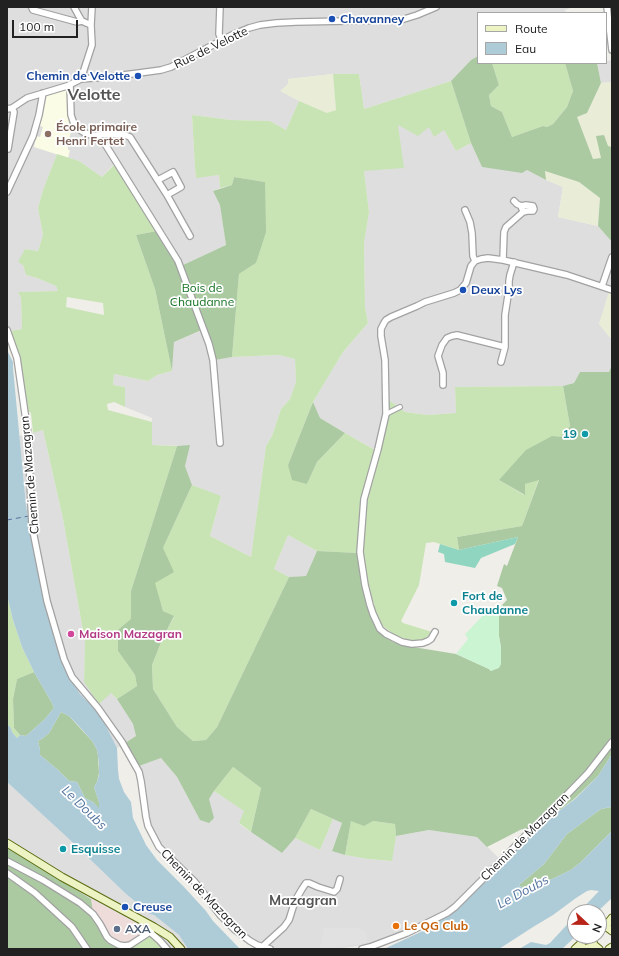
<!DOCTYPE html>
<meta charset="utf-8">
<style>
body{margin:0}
#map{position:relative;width:619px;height:956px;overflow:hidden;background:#f0eee8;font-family:Mulish,sans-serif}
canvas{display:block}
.frame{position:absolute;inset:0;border:8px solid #212121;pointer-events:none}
.legend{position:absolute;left:477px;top:12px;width:130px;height:52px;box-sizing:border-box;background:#fff;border:1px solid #a6a6a6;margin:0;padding:5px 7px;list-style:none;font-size:12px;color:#212121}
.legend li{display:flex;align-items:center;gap:8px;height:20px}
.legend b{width:20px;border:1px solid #a6a6a6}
.north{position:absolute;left:567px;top:904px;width:40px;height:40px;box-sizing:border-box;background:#fff;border:1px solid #a6a6a6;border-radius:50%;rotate:112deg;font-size:11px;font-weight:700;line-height:16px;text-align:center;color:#212121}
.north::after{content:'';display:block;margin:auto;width:14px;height:18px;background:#b92418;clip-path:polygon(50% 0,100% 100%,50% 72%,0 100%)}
.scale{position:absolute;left:12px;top:20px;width:66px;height:18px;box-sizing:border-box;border:2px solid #212121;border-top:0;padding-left:5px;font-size:12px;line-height:14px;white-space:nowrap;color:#212121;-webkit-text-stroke:3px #fff;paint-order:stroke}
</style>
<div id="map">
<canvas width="619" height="956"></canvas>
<div class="frame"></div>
<ul class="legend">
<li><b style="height:5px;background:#edf3c3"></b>Route</li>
<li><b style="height:11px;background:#aecbd8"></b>Eau</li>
</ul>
<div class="north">N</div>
<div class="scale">100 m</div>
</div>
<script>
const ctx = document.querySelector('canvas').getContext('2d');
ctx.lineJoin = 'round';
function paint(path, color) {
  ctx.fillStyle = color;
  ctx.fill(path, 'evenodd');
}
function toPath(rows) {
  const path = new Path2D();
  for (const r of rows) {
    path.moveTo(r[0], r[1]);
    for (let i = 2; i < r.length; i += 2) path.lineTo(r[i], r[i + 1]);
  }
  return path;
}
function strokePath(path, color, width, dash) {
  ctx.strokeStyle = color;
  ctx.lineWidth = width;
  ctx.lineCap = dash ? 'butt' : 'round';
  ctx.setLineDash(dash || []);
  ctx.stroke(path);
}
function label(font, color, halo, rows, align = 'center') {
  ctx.font = font + ' Mulish,sans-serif';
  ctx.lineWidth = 3.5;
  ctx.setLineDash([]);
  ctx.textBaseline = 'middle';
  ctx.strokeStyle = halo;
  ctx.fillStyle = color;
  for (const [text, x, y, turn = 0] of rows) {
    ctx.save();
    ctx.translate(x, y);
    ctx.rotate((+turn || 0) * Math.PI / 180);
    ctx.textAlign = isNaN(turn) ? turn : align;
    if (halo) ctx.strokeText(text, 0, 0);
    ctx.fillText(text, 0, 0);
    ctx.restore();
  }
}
paint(toPath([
 [7,7,573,7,565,10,566,13,478,13,478,56,471,60,451,81,364,109,359,74,333,74,288,79,288,84,281,91,299,101,286,130,270,121,231,120,192,115,195,168,196,177,219,175,220,188,213,191,220,204,226,245,183,265,157,231,114,164,102,177,79,161,57,154,43,190,38,208,43,235,38,251,25,249,23,265,26,275,37,278,56,286,58,291,18,292,21,298,22,329,10,331,7,324],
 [605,7,612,7,612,82,601,83,597,63,606,63,606,61,612,60],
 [397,125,429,127,444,130,456,151,471,143,482,167,527,170,546,180,563,187,558,217,598,226,612,242,612,292,599,324,612,340,612,365,609,372,580,372,574,383,563,386,455,387,456,413,428,415,405,412,389,400,387,416,379,452,345,433,320,418,313,402,343,352,368,323,365,307,364,243,369,212,364,171],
 [205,329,215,360,232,357,279,355,295,359,296,382,290,399,281,409,272,436,266,446,251,557,210,536,221,497,192,485,185,466,189,446,151,445,152,418,125,407,125,387,113,385,114,374,148,381,157,375,172,371,174,342],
 [43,430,63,519,85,642,84,682,111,693,117,699,133,724,136,736,117,748,100,714,80,694,65,668,43,597,26,506,19,436],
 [288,535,317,551,306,576,289,577,274,569],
 [161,758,177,777,200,820,209,799,214,791,245,811,239,824,282,853,295,838,320,850,333,819,342,823,332,850,345,855,368,859,391,861,396,836,429,830,477,837,500,859,445,912,422,921,408,931,369,945,359,946,332,949,278,949,260,943,244,934,221,912,193,876,160,846,149,818,143,778,139,766],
 [7,782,69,839,125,893,150,914,154,915,179,935,188,949,163,949,155,940,148,936,140,925,91,899,7,847]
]), '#dedede');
paint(toPath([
 [91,899,140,925,148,936,141,942,132,947,121,947,115,944,93,912]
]), '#eedcda');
paint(toPath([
 [65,90,68,92,68,116,69,124,72,128,67,147,68,147,68,150,70,150,68,158,34,147,36,136,40,137,43,127,40,126,39,124,42,114,45,98,49,94]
]), '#fafce5');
paint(toPath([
 [333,74,336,110,327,113,299,101,280,91,288,84,288,79],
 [612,82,612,147,608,146,601,158,593,159,577,117,587,113,601,83],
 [545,171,579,182,600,198,598,226,558,217,563,187,546,180],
 [609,291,612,292,612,340,599,324]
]), '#e9ecd6');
paint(toPath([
 [492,63,565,63,573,91,567,107,553,124,547,127,543,126,512,137,502,112,491,106,489,95,499,85],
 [333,74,359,74,364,109,451,81,471,143,456,151,444,130,434,137,429,127,418,136,398,125,404,168,364,171,369,212,364,243,365,307,368,323,343,352,313,402,288,465,307,484,317,462,345,433,375,450,361,501,358,553,317,551,288,535,274,569,289,577,217,727,206,740,193,741,177,727,153,689,152,665,162,640,174,617,163,611,154,583,163,548,192,485,221,496,210,536,251,557,266,446,272,436,281,409,290,399,296,382,295,359,279,355,232,357,239,274,256,263,265,182,234,177,232,185,220,188,219,175,196,178,195,168,192,115,231,120,270,121,286,130,299,101,327,113,336,110],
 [57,154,79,161,102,177,115,164,157,231,136,235,155,289,172,371,157,375,148,381,114,374,113,385,125,387,125,407,114,402,107,404,108,410,152,422,152,445,177,446,131,591,132,619,118,651,135,675,137,686,117,699,111,693,99,704,84,682,85,642,63,519,43,430,33,433,31,413,27,410,10,331,22,329,21,298,18,292,58,291,56,286,37,278,26,275,23,265,18,262,25,249,38,251,43,235,38,208,43,190],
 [67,297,103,303,104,315,66,307],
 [563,386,570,426,561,437,499,480,524,495,525,484,539,479,522,526,457,537,459,550,434,542,426,543,419,585,401,621,403,623,432,632,425,639,419,641,410,640,395,636,381,624,375,613,374,603,372,599,360,552,364,499,387,416,389,400,405,412,428,415,456,413,455,387],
 [7,595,13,620,22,647,34,672,17,679,13,699,14,728,20,735,17,738,12,732,11,728,7,724],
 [233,767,261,788,251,832,239,823,244,811,214,791],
 [311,809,333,819,320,850,295,838],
 [351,820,373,821,395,824,396,836,392,861,368,859,345,855],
 [148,936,155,940,163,949,140,949,132,947,141,942]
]), '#c8e4b5');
paint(toPath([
 [478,56,478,63,492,63,499,85,489,95,491,106,502,112,512,137,543,126,547,127,553,124,567,107,573,91,565,63,597,63,601,83,587,113,577,117,593,159,601,158,596,136,604,135,608,146,612,147,612,242,598,226,600,198,579,182,545,171,546,180,527,170,522,173,482,167,471,143,451,81,471,60],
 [234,177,265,182,266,232,256,263,239,274,232,357,215,360,204,329,174,342,172,371,155,289,136,235,157,231,183,265,226,245,220,205,213,191,232,185],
 [612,365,612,754,598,776,574,799,544,822,528,837,522,829,487,847,477,837,429,830,396,836,395,824,373,821,364,826,351,821,345,855,332,851,342,823,311,809,295,838,282,853,251,832,261,788,233,767,214,791,209,799,214,818,209,823,200,820,177,777,161,758,139,766,125,743,136,736,133,724,117,699,137,686,135,675,118,651,118,630,131,619,131,591,177,446,190,445,185,466,192,485,163,548,174,572,155,583,163,611,174,616,162,640,152,665,153,689,177,727,193,741,206,740,217,727,289,577,306,576,317,551,358,553,362,585,370,616,377,629,384,636,393,642,407,646,456,654,489,669,491,671,501,664,501,648,499,636,499,616,505,609,502,605,507,600,502,588,497,586,504,564,507,566,518,537,459,550,457,537,522,526,539,480,525,484,525,495,499,480,526,450,552,436,561,437,570,426,563,386,574,383,580,372,609,372],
 [313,402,320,418,345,433,317,462,307,484,292,480,288,465],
 [34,672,52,703,54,708,45,719,26,736,20,735,14,728,13,699,17,679],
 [61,712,69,716,80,728,93,742,97,750,98,756,99,773,97,782,94,787,99,802,99,809,93,802,85,798,77,782,69,781,58,770,40,755,40,750,38,741,43,738,49,733],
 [611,807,612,807,612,831,581,862,571,870,552,879,523,888,519,885,544,864,567,834,601,809],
 [7,847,91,899,93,912,107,939,121,947,132,947,140,949,7,949]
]), '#abcaa2');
paint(toPath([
 [502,605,505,609,499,616,499,636,501,648,501,664,499,668,491,671,489,669,456,654,468,639,465,634,470,629,492,606,497,608]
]), '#cbf4d2');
paint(toPath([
 [518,537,515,544,481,558,475,568,445,562,444,554,438,552,440,544,459,550]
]), '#90d5c0');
paint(toPath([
 [324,928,358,928,366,932,367,943,320,949]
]), '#e1e1e1');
paint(toPath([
 [7,350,13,362,13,368,26,506,43,597,65,668,80,694,100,714,117,748,118,770,119,779,124,792,131,802,133,818,146,845,157,860,184,887,206,911,213,921,240,949,188,949,179,935,154,915,150,914,125,893,69,839,7,782,7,724,11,728,12,732,17,738,20,735,26,736,45,719,54,708,52,703,34,672,22,647,13,620,7,595],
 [61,712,69,716,78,725,93,742,97,750,99,763,99,775,97,782,94,787,99,802,99,808,93,802,85,798,77,782,69,781,58,770,40,755,40,750,38,741,43,738,49,733],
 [612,754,612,807,611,807,601,809,567,834,544,864,519,885,523,888,552,879,571,870,581,862,612,831,612,898,597,912,579,912,599,891,591,890,587,891,576,898,553,915,533,927,499,949,384,949,427,929,447,915,544,822,575,799,598,776],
 [575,916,576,936,562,949,519,949,531,942,546,945,550,943]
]), '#aecbd8');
strokePath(toPath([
 [7,520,29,516]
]), '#54749f', 1, [5, 4]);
const pedestrian = toPath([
 [386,414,400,407]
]);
const minor = toPath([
 [74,7,80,18,82,21,91,25],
 [220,7,219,34,222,41],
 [607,7,612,50],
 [32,8,33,10,77,22,82,21],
 [81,79,92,45,91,25,92,7],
 [70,85,71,115,73,121,76,127,83,132,93,136,105,144,178,261,209,344,213,360,220,443],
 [7,109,12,108,27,98,67,86,81,79,107,77,139,73,161,70,171,67,232,35,249,28,260,25,276,23,296,22,401,20,417,15,436,7],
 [93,136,105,134,125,135,130,137,167,195,190,236],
 [8,149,14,112,12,108],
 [158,180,173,172,181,187,167,195],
 [7,192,33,136,39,115,43,93],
 [514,201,517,204,521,206,522,209],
 [465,210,470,222,472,233,473,256,475,261],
 [503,260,504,232,506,227,523,212,527,211,533,211,534,209,533,206,526,205,521,206],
 [602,286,612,257],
 [7,330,17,358,28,434,32,526,47,601,64,659,72,677,98,708,122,742,139,772,141,781,146,817,148,826,159,847,194,881,221,916,234,929,250,941,257,945,270,949],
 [501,362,505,347,505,315,509,289,509,281,510,275,514,262],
 [443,385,443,373,438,356,442,345,447,338,452,336,457,335,505,347],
 [435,632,431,639,428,641,423,643,412,644,402,642,386,634,380,629,373,614,370,605,365,585,360,552,364,499,378,449,386,414,385,360,381,336,381,329,384,323,386,320,391,317,417,306,425,302,454,293,460,290,466,283,471,266,475,261,481,259,488,258,503,260,567,275,612,290],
 [7,861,43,880,80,903,93,914,100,924,107,937,110,940,119,945,125,946,130,945,150,932,154,927],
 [7,873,35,893,72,927,87,949],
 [150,932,160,941,167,949],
 [262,947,284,927,289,920,295,901,302,889,306,883,309,883,318,887,334,892,337,889,340,879],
 [362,949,370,947,407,933,447,913,455,907,500,862,526,835,557,805,588,773,612,742]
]);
const secondary = toPath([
 [7,843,62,877,154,927,170,937,181,949],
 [605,927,612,918],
 [599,928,605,927,608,928,612,931],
 [593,936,593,942,594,945,599,949],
 [575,949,589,936],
 [583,949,592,947,596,947],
 [609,949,612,947]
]);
strokePath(pedestrian, '#a2a2a2', 6);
strokePath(minor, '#a2a2a2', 8);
strokePath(secondary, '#5c6d12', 9);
strokePath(pedestrian, '#fff', 4);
strokePath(minor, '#fff', 5.5);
strokePath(secondary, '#edf3c3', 7);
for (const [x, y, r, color] of [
 [332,19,4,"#1a4fb4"],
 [138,76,4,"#1a4fb4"],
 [48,134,4,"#8d6e63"],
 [463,290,4,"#1a4fb4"],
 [585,434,4,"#0f9aa8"],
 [454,603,4,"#0f9aa8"],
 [71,634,4,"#d1479c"],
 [63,849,4,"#0f9aa8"],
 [125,907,4,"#1a4fb4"],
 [396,926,4,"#e8710a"],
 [117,929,4,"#5c6f8a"]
]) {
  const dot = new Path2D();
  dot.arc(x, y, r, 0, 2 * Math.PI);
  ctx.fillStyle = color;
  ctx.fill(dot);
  strokePath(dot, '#fff', 1.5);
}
label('bold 12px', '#164399', '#fff', [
 ["Chavanney",340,19],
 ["Chemin de Velotte",130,76,"right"],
 ["Deux Lys",471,290],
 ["Creuse",133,907]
], 'left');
label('12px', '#212121', '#fff', [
 ["Rue de Velotte",211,48,-26],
 ["Chemin de Mazagran",30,475,-95],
 ["Chemin de Mazagran",525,837,-45],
 ["Chemin de Mazagran",204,894,46]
]);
label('bold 12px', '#785e54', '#fff', [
 ["École primaire",56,127],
 ["Henri Fertet",56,141]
], 'left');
label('12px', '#197427', '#fff', [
 ["Bois de",202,288],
 ["Chaudanne",202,302]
]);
label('bold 12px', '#0d838f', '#fff', [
 ["19",577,434,"right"],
 ["Fort de",462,596],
 ["Chaudanne",462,610],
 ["Esquisse",71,849]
], 'left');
label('bold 12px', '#b23c85', '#fff', [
 ["Maison Mazagran",79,634]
], 'left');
label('bold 12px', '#c56008', '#fff', [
 ["Le QG Club",404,926]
], 'left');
label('bold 12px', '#4e5e75', '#fff', [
 ["AXA",125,929]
], 'left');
label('italic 13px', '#54749f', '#fff', [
 ["Le Doubs",84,808,44],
 ["Le Doubs",523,892,-28]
]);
label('bold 14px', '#545454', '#fff', [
 ["Mazagran",303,901]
]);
label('bold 16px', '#545454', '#fff', [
 ["Velotte",94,95]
]);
</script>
